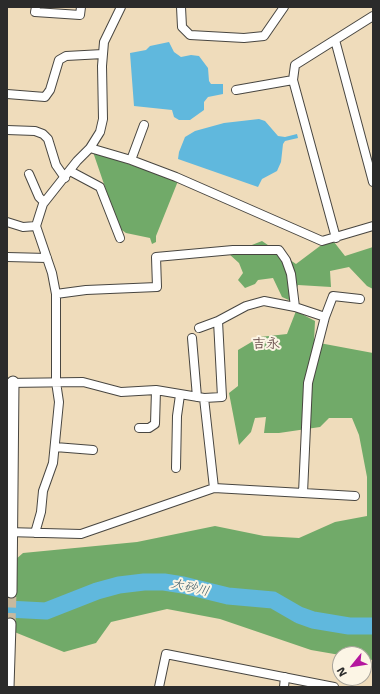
<!DOCTYPE html>
<meta charset="utf-8">
<style>
body{margin:0}
#map{position:relative;width:380px;height:694px;overflow:hidden;background:#efdcbb;font-family:"Shantell Sans",sans-serif}
canvas{display:block}
.frame{position:absolute;inset:0;border:8px solid #2b2b2b;pointer-events:none}
.north{position:absolute;left:332px;top:646px;width:40px;height:40px;box-sizing:border-box;background:#fcf5e5;border:1px solid #a8a49b;border-radius:50%;rotate:240deg;font-size:11px;font-weight:700;line-height:16px;text-align:center;color:#2b2b2b}
.north::after{content:'';display:block;margin:auto;width:14px;height:18px;background:#b5179e;clip-path:polygon(50% 0,100% 100%,50% 72%,0 100%)}
</style>
<div id="map">
<canvas width="380" height="694"></canvas>
<div class="frame"></div>
<div class="north">N</div>
</div>
<script>
const ctx = document.querySelector('canvas').getContext('2d');
ctx.lineJoin = 'round';
function paint(path, color) {
  ctx.fillStyle = color;
  ctx.fill(path, 'evenodd');
}
function toPath(rows) {
  const path = new Path2D();
  for (const r of rows) {
    path.moveTo(r[0], r[1]);
    for (let i = 2; i < r.length; i += 2) path.lineTo(r[i], r[i + 1]);
  }
  return path;
}
function strokePath(path, color, width, dash) {
  ctx.strokeStyle = color;
  ctx.lineWidth = width;
  ctx.lineCap = dash ? 'butt' : 'round';
  ctx.setLineDash(dash || []);
  ctx.stroke(path);
}
function label(font, color, halo, rows, align = 'center') {
  ctx.font = font + ' "Shantell Sans","Klee One",sans-serif';
  ctx.lineWidth = 4;
  ctx.setLineDash([]);
  ctx.textBaseline = 'middle';
  ctx.strokeStyle = halo;
  ctx.fillStyle = color;
  for (const [text, x, y, turn = 0] of rows) {
    ctx.save();
    ctx.translate(x, y);
    ctx.rotate((+turn || 0) * Math.PI / 180);
    ctx.textAlign = isNaN(turn) ? turn : align;
    if (halo) ctx.strokeText(text, 0, 0);
    ctx.fillText(text, 0, 0);
    ctx.restore();
  }
}
paint(toPath([
 [93,152,178,181,156,236,156,242,152,244,150,238,126,233,119,228],
 [262,241,296,264,320,246,334,242,345,256,373,247,373,289,367,286,349,267,330,271,331,287,298,285,291,301,282,297,273,278,258,280,255,284,245,288,238,280,243,273,239,263,229,254],
 [296,311,315,321,314,342,373,353,373,660,364,659,364,654,340,655,311,650,220,619,167,609,111,622,96,643,64,652,7,629,7,567,23,553,137,542,215,526,264,536,299,538,335,522,367,516,367,477,359,435,352,418,329,418,320,427,279,433,264,433,266,417,255,418,251,432,239,445,229,393,238,386,238,350,260,337,287,334]
]), '#71aa69');
paint(toPath([
 [169,42,174,52,181,57,191,55,199,56,208,68,209,81,211,84,223,84,223,94,208,97,204,102,204,110,190,120,179,120,174,117,172,110,134,106,130,53,146,50,150,46],
 [259,119,265,121,278,136,285,137,297,134,298,138,285,141,283,144,281,162,277,171,262,179,258,187,178,159,179,152,185,137,195,131,224,123]
]), '#60b8dd');
strokePath(toPath([
 [7,609,46,611,97,591,119,585,144,582,164,582,183,585,228,596,273,600,299,615,313,620,349,626,373,626]
]), '#60b8dd', 17);
strokePath(toPath([
 [10,624,11,592]
]), '#c8b99e', 11, [11, 5.5]);
const street = toPath([
 [36,7,35,12,80,15,81,7],
 [181,7,182,27,190,35,244,38,264,36,284,7],
 [335,40,373,182],
 [236,90,293,80],
 [7,94,45,97,50,90,59,60,66,56,103,54],
 [7,130,35,131,43,134,48,139,56,165,65,178],
 [90,148,131,160,176,177,322,241,373,226],
 [131,160,144,125],
 [70,171,100,187,120,238],
 [29,174,39,197,44,202],
 [7,222,23,227,36,226],
 [336,238,293,80,295,65,373,16],
 [7,257,47,258],
 [56,294,86,290,157,287,156,257,233,250,279,250,286,260,291,274,295,307,325,317,333,296,360,299],
 [199,328,218,321],
 [192,338,197,397],
 [7,383,83,382,121,392,156,390,204,398,222,397,218,321,246,306,264,301,295,307],
 [204,398,214,488],
 [139,428,149,428,155,424,156,390],
 [55,447,93,450],
 [176,468,177,416,180,395],
 [303,493,355,496],
 [7,532,81,534,214,488,303,493,308,383,325,317],
 [35,533,41,512,43,491,53,463,59,402,56,382,56,294,52,273,36,226,43,204,77,161,90,148,100,132,103,119,102,66,104,42,121,7],
 [159,687,166,654,334,687],
 [284,687,285,677]
]);
const secondary = toPath([
 [11,592,13,382],
 [8,687,10,624]
]);
strokePath(street, '#484641', 10);
strokePath(secondary, '#484641', 13);
strokePath(street, '#fff', 8);
strokePath(secondary, '#fff', 11);
label('italic 13px', '#3e5c69', '#fcf5e5', [
 ["大砂川",190,588,13]
]);
label('bold 14px', '#6e5552', '#fcf5e5', [
 ["吉永",266,344]
]);
</script>
